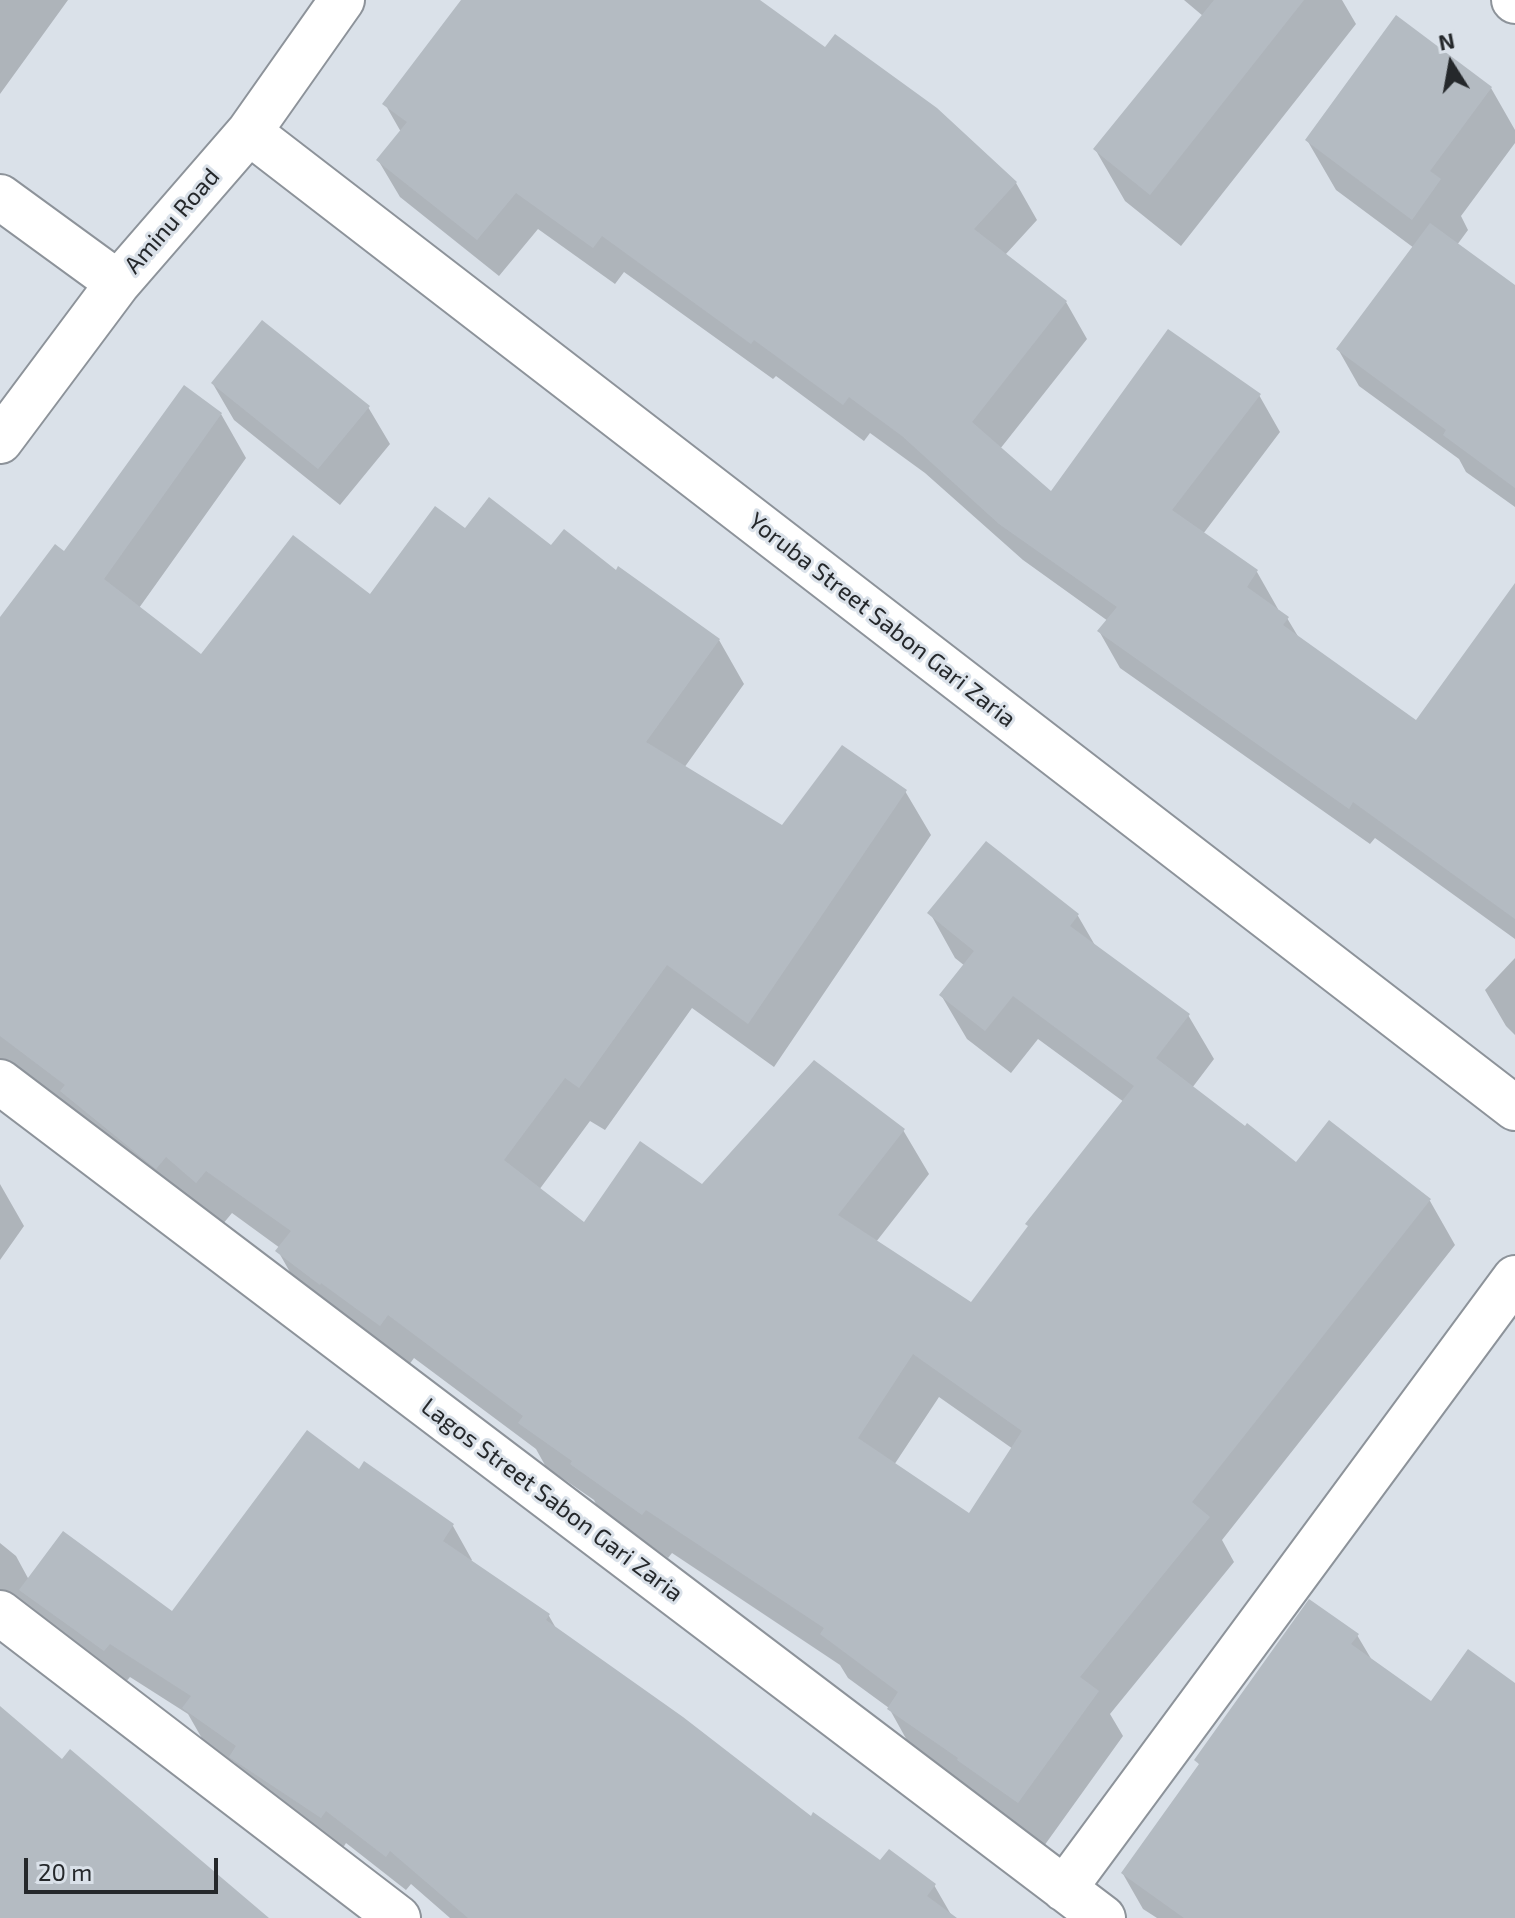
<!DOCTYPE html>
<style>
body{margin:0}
#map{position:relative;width:1515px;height:1918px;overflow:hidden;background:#dae1e9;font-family:"Exo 2",sans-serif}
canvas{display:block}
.north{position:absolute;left:1411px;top:24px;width:80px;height:80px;-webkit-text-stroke:6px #dae1e9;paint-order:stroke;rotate:349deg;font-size:22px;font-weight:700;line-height:32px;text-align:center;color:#25282b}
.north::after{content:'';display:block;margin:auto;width:28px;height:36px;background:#25282b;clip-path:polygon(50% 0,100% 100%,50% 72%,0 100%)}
.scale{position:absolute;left:24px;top:1858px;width:194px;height:36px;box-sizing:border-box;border:4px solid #25282b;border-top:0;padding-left:10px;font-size:24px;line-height:28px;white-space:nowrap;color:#25282b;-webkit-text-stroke:6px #dae1e9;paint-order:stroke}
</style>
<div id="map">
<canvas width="1515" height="1918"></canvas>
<div class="north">N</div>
<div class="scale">20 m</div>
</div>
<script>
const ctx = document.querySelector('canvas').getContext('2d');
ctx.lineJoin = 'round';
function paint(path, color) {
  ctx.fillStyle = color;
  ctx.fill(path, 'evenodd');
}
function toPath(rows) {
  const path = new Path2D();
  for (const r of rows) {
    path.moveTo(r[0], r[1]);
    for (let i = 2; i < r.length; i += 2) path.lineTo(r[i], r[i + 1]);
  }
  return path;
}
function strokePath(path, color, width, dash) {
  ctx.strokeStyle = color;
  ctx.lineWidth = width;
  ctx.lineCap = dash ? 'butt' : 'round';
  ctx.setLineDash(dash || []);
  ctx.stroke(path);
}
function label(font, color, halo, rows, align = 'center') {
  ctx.font = font + ' "Exo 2",sans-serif';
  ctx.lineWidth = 6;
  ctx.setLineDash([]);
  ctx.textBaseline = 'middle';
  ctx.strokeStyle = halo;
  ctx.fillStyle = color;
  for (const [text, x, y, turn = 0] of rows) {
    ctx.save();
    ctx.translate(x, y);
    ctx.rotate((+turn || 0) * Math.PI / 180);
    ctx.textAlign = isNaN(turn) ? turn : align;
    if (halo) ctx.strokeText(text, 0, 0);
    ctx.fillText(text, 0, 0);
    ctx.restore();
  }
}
paint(toPath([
 [0,0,68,0,0,94],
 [463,0,757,0,825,50,935,110,1016,183,1037,220,1005,255,1066,302,1087,339,1000,449,1051,494,1259,395,1280,432,1203,534,1257,572,1278,609,1277,611,1287,618,1299,638,1417,722,1515,594,1515,939,1375,838,1370,844,1120,668,1099,631,1108,621,1023,560,925,473,870,433,864,441,776,376,773,379,624,272,615,284,538,229,499,276,400,197,378,160,401,132,385,104],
 [1184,0,1342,0,1356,24,1181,246,1125,201,1095,149,1203,16],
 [1491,88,1515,130,1515,143,1461,216,1468,230,1457,245,1515,287,1515,507,1466,472,1459,459,1359,386,1338,349,1414,248,1336,190,1307,140],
 [213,384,368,407,390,444,340,505,234,420],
 [221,414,246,458,139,608,202,656,370,596,465,531,551,548,616,573,619,569,719,640,744,684,684,768,783,828,905,791,931,835,774,1067,692,1008,605,1130,590,1121,539,1190,584,1225,703,1187,903,1130,929,1174,876,1242,971,1305,1124,1102,1038,1039,1011,1073,967,1039,941,995,965,966,955,958,930,913,1078,916,1096,947,1188,1015,1214,1059,1192,1088,1297,1164,1329,1123,1430,1201,1455,1245,1222,1540,1234,1562,1110,1714,1123,1736,1044,1846,914,1753,889,1708,848,1678,840,1665,672,1553,668,1558,598,1508,594,1500,546,1467,536,1449,414,1358,406,1369,303,1295,278,1251,280,1248,232,1213,222,1225,0,1059,0,620,64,554],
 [939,1397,1013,1449,970,1516,894,1465],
 [1515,958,1515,1035,1506,1026,1485,990],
 [0,1184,24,1226,0,1260],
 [359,1472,453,1526,472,1560,470,1562,549,1616,557,1630,811,1818,881,1863,934,1885,953,1918,450,1918,411,1884,406,1890,346,1843,341,1851,251,1791,235,1763,204,1742,188,1714,130,1677,124,1684,0,1639,0,1543,16,1556,29,1580,172,1614],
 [1357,1635,1373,1662,1431,1704,1515,1685,1515,1918,1157,1918,1143,1909,1123,1874,1200,1766,1197,1760]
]), '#0003');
paint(toPath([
 [461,0,760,0,825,47,835,34,937,108,1017,182,974,229,1067,301,972,422,1051,491,1168,329,1261,394,1172,510,1258,570,1247,587,1289,617,1283,625,1416,720,1515,583,1515,919,1353,802,1349,809,1097,631,1117,607,999,524,902,436,849,397,843,405,754,340,751,344,602,236,593,248,516,193,477,240,376,160,407,122,382,104],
 [1214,0,1304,0,1150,195,1093,149],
 [1396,15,1492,87,1430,171,1441,179,1412,220,1305,140],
 [1430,223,1515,285,1515,488,1443,435,1446,430,1336,349],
 [262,320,370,406,318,469,211,383],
 [184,385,222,413,104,579,201,654,293,535,370,594,435,506,465,528,489,497,551,545,564,529,616,570,618,566,720,639,646,742,782,825,842,745,907,790,748,1024,667,965,579,1088,565,1078,504,1160,584,1222,640,1141,702,1184,814,1060,905,1129,838,1215,971,1302,1028,1226,1025,1224,1134,1086,1013,996,985,1031,939,995,974,951,927,913,986,841,1079,914,1070,926,1190,1014,1156,1058,1245,1126,1247,1123,1296,1162,1329,1120,1431,1199,1192,1502,1210,1517,1080,1677,1099,1691,1018,1803,957,1760,958,1758,887,1709,898,1692,820,1634,824,1628,646,1510,642,1515,570,1464,572,1461,518,1423,523,1416,388,1315,380,1326,321,1283,320,1285,275,1251,291,1231,206,1171,196,1183,166,1157,156,1169,60,1091,65,1085,0,1036,0,617,55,544,64,551],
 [913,1354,1022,1431,969,1513,858,1438],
 [307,1430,359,1469,364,1461,454,1524,443,1541,550,1614,546,1620,683,1717,811,1816,813,1812,880,1860,889,1849,936,1884,927,1896,957,1918,468,1918,390,1851,386,1857,326,1811,321,1818,229,1757,236,1746,182,1708,191,1696,110,1644,104,1651,19,1590,63,1531,172,1611],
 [1309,1599,1359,1634,1351,1644,1431,1701,1468,1649,1515,1683,1515,1918,1184,1918,1121,1873,1199,1764,1194,1760],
 [0,1706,62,1759,70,1749,269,1918,0,1918]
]), '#b4bbc2');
const minor = toPath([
 [1514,0,1515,1],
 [249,132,1515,1108],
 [0,197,118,283],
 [0,441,118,283,249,132,342,0],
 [0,1082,1103,1918],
 [0,1613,398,1918],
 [1064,1889,1515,1278]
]);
strokePath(minor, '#8d939a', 48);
strokePath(minor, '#fff', 44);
label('24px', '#25282b', '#dae1e9', [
 ["Aminu Road",172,221,-49],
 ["Yoruba Street Sabon Gari Zaria",882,620,38],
 ["Lagos Street Sabon Gari Zaria",552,1500,37]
]);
</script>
